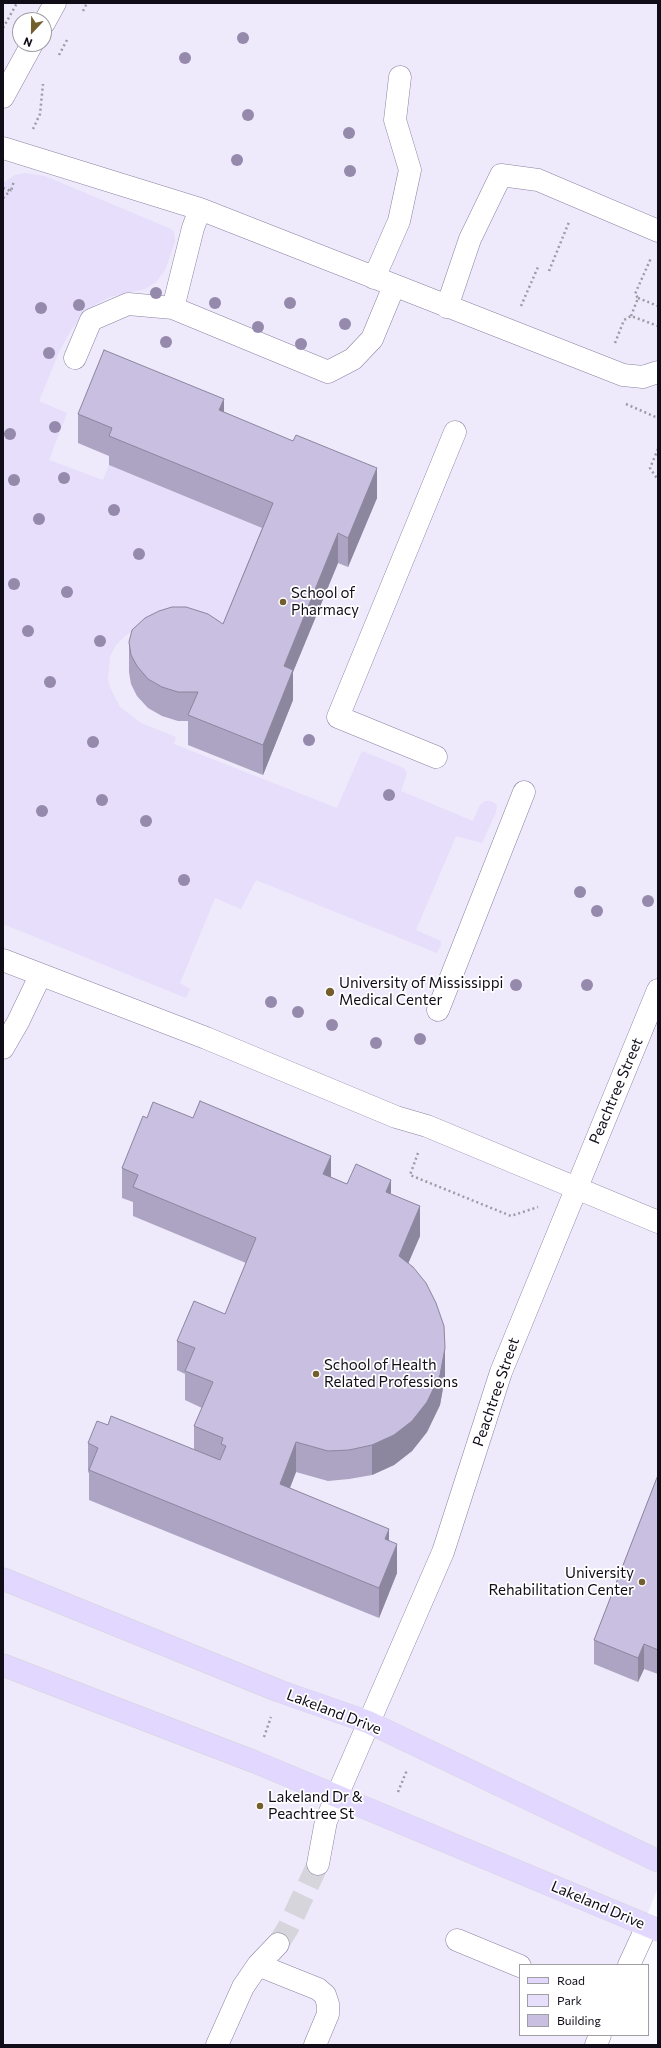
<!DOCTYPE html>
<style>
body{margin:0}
#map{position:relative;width:661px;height:2048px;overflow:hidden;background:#f9f8ff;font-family:Commissioner,sans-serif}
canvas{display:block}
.frame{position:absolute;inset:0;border:4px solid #100c18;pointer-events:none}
.legend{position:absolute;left:519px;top:1964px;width:130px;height:72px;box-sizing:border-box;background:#fff;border:1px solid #9f9ea3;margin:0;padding:5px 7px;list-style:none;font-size:12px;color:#100c18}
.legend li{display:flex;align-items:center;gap:8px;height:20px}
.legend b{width:20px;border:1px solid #9f9ea3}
.north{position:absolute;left:12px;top:12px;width:40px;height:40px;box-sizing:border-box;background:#fff;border:1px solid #9f9ea3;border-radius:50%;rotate:202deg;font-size:11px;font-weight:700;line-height:16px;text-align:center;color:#100c18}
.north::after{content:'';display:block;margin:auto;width:14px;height:18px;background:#735f2e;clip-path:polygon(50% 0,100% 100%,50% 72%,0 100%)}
</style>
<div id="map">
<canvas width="661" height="2048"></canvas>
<div class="frame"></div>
<ul class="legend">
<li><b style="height:5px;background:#e2d7fe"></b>Road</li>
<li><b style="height:11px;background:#e6defa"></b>Park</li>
<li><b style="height:11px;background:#c8bfe1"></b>Building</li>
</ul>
<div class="north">N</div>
</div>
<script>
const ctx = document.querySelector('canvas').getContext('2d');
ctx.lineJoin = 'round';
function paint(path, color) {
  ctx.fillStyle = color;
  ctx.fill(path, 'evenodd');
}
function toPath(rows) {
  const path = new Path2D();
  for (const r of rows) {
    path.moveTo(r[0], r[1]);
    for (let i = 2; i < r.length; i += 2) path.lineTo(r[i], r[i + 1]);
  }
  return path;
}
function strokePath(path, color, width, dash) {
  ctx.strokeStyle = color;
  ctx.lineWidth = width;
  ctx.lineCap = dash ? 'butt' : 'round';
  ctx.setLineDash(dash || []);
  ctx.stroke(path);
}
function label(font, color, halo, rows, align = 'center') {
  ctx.font = font + ' Commissioner,sans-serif';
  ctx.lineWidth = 3.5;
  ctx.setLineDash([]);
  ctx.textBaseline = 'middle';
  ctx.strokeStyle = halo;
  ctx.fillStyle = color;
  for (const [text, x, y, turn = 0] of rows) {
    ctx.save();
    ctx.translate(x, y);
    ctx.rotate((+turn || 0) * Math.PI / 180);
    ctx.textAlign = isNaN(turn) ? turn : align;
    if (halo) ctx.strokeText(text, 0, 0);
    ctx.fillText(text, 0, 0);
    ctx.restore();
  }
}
paint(toPath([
 [3,3,658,3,658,1887,628,1965,520,1965,520,2035,600,2035,596,2045,3,2045],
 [20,20,44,20,44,44,20,44]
]), '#eee9fb');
paint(toPath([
 [25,173,45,176,171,229,174,232,175,241,170,256,165,270,156,282,145,289,110,297,96,304,84,313,71,330,59,352,39,401,67,413,49,460,103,480,109,465,273,533,228,641,135,629,125,636,116,645,110,656,108,679,110,687,120,707,141,723,176,737,174,744,337,808,362,751,404,768,407,773,401,791,473,821,480,805,485,801,491,801,497,805,496,812,482,843,456,836,416,930,441,941,441,945,437,953,256,880,241,909,215,898,180,983,190,989,186,998,3,924,3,183,15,175]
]), '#e6defa');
strokePath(toPath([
 [278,1944,288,1928,318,1864]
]), '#d6d5dc', 22, [22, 11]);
const minor = toPath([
 [44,23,55,3],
 [3,97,32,44],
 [3,148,200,209,623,375,643,377,658,372],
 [374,278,399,221,410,170,395,120,400,77],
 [447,307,470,239,501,175,538,180,658,231],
 [173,308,193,228,200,209],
 [75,358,91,320,128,304,173,308,328,372,353,359,372,339,394,286],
 [436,757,338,717,455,432],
 [3,960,206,1038,396,1117,427,1126,658,1222],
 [438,1010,524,792],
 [3,1048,18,1022,40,976],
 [318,1864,326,1821,443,1552,501,1372,658,990],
 [457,1940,520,1966],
 [258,1965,318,1989,325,1995,328,2004,328,2014,315,2045],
 [629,1965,647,1926],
 [217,2045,243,1987,258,1965,278,1944],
 [596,2045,600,2035]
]);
const major = toPath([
 [3,1579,279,1691,368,1722,658,1861],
 [3,1665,255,1762,658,1930]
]);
strokePath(minor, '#8b82a2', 23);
strokePath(major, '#d4d3d5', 23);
strokePath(toPath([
 [83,11,87,3],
 [3,28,17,3],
 [59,55,67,40],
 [33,129,40,114,43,84],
 [3,188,11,191,14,181],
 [3,198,11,190],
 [549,271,569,222],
 [638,298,658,306],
 [521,306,538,267],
 [631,316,638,298,635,294,651,258],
 [615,343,624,320,631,316,658,326],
 [626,404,658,418],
 [658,449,650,468,658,480],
 [418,1153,410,1175,511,1216,538,1207],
 [264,1737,271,1717],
 [398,1792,407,1770]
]), '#9d9ba4', 2.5, [2, 3]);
strokePath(minor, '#fff', 22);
strokePath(major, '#e2d7fe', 22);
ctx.fillStyle = '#958aac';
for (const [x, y] of [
 [243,38],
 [185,58],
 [248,115],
 [349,133],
 [237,160],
 [350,171],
 [156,293],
 [215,303],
 [290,303],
 [79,305],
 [41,308],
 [345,324],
 [258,327],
 [166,342],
 [301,344],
 [49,353],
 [55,427],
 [10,434],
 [64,478],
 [14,480],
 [114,510],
 [39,519],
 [139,554],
 [14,584],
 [67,592],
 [28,631],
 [100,641],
 [50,682],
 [309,740],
 [93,742],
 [389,795],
 [102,800],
 [42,811],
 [146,821],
 [184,880],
 [580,892],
 [648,901],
 [597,911],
 [516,985],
 [587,985],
 [271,1002],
 [298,1012],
 [332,1025],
 [420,1039],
 [376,1043]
]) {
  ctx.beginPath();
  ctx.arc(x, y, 6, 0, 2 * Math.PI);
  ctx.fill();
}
paint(toPath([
 [224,412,377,498,348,567,338,563,293,672,293,700,263,775,188,745,188,721,178,721,162,716,148,708,137,696,131,684,129,672,129,642,223,624,262,528,109,465,109,456,78,443,78,414],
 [122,1168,331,1177,347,1184,391,1194,420,1236,408,1263,445,1377,440,1405,427,1432,412,1451,394,1465,372,1475,349,1479,328,1481,296,1472,290,1488,389,1541,397,1573,379,1618,89,1500,89,1473,88,1472,88,1443,108,1425,194,1450,194,1426,202,1408,185,1400,185,1374,177,1370,177,1341,225,1314,246,1263,133,1216,133,1202,122,1198],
 [658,1475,658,1674,644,1669,638,1682,594,1664,594,1640]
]), '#aca4c2');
paint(toPath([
 [224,399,224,428,219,410],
 [377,468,377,498,348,567,348,538],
 [338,533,338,563,293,672,293,700,263,775,263,745,284,666],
 [331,1156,331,1185,323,1174],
 [391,1180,391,1209,386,1192],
 [420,1206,420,1236,399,1285,399,1256],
 [445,1348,445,1377,440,1405,427,1432,412,1451,394,1465,372,1475,372,1445],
 [296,1442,296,1472,280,1513,280,1484],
 [389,1529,389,1559,385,1539],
 [397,1544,397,1573,379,1618,379,1588],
 [644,1644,644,1669,638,1682,638,1658]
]), '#8c869e');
const building = toPath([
 [104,350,224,399,219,410,293,441,296,435,377,468,348,538,338,533,284,666,293,670,263,745,188,715,198,692,178,692,162,687,148,679,137,666,131,655,129,642,132,630,145,618,159,611,172,607,186,607,208,614,223,624,273,503,109,436,112,428,78,414,104,350],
 [200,1101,331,1156,323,1174,347,1184,356,1164,391,1180,386,1192,420,1206,399,1256,413,1267,426,1283,436,1303,444,1326,445,1348,440,1375,427,1402,412,1421,394,1435,372,1445,349,1450,328,1451,296,1442,280,1484,389,1529,385,1539,397,1544,379,1588,89,1470,98,1448,88,1443,97,1421,108,1425,111,1416,220,1460,226,1446,221,1444,223,1438,194,1426,213,1382,185,1371,195,1348,177,1341,194,1301,225,1314,256,1238,133,1187,138,1175,122,1168,143,1116,147,1118,153,1102,193,1118,200,1101],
 [658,1475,658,1650,644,1644,638,1658,594,1640,658,1475]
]);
paint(building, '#c8bfe1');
strokePath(building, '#8c869e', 1);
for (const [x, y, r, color] of [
 [283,602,4,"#735f2e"],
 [330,992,5,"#735f2e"],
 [316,1374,4,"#735f2e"],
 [642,1582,4,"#735f2e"],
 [260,1806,4,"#735f2e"]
]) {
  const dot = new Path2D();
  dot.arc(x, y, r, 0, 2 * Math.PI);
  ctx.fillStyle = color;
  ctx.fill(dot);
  strokePath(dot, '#fff', 1.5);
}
label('15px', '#100c18', '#fff', [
 ["School of",291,593],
 ["Pharmacy",291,610],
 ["University of Mississippi",339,983],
 ["Medical Center",339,1000],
 ["School of Health",324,1365],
 ["Related Professions",324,1382],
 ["University",634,1573,"right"],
 ["Rehabilitation Center",634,1590,"right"],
 ["Lakeland Dr &",268,1797],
 ["Peachtree St",268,1814]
], 'left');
label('15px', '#100c18', '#fff', [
 ["Peachtree Street",616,1091,-67],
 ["Peachtree Street",496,1392,-71],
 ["Lakeland Drive",334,1712,21],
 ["Lakeland Drive",598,1905,23]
]);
</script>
